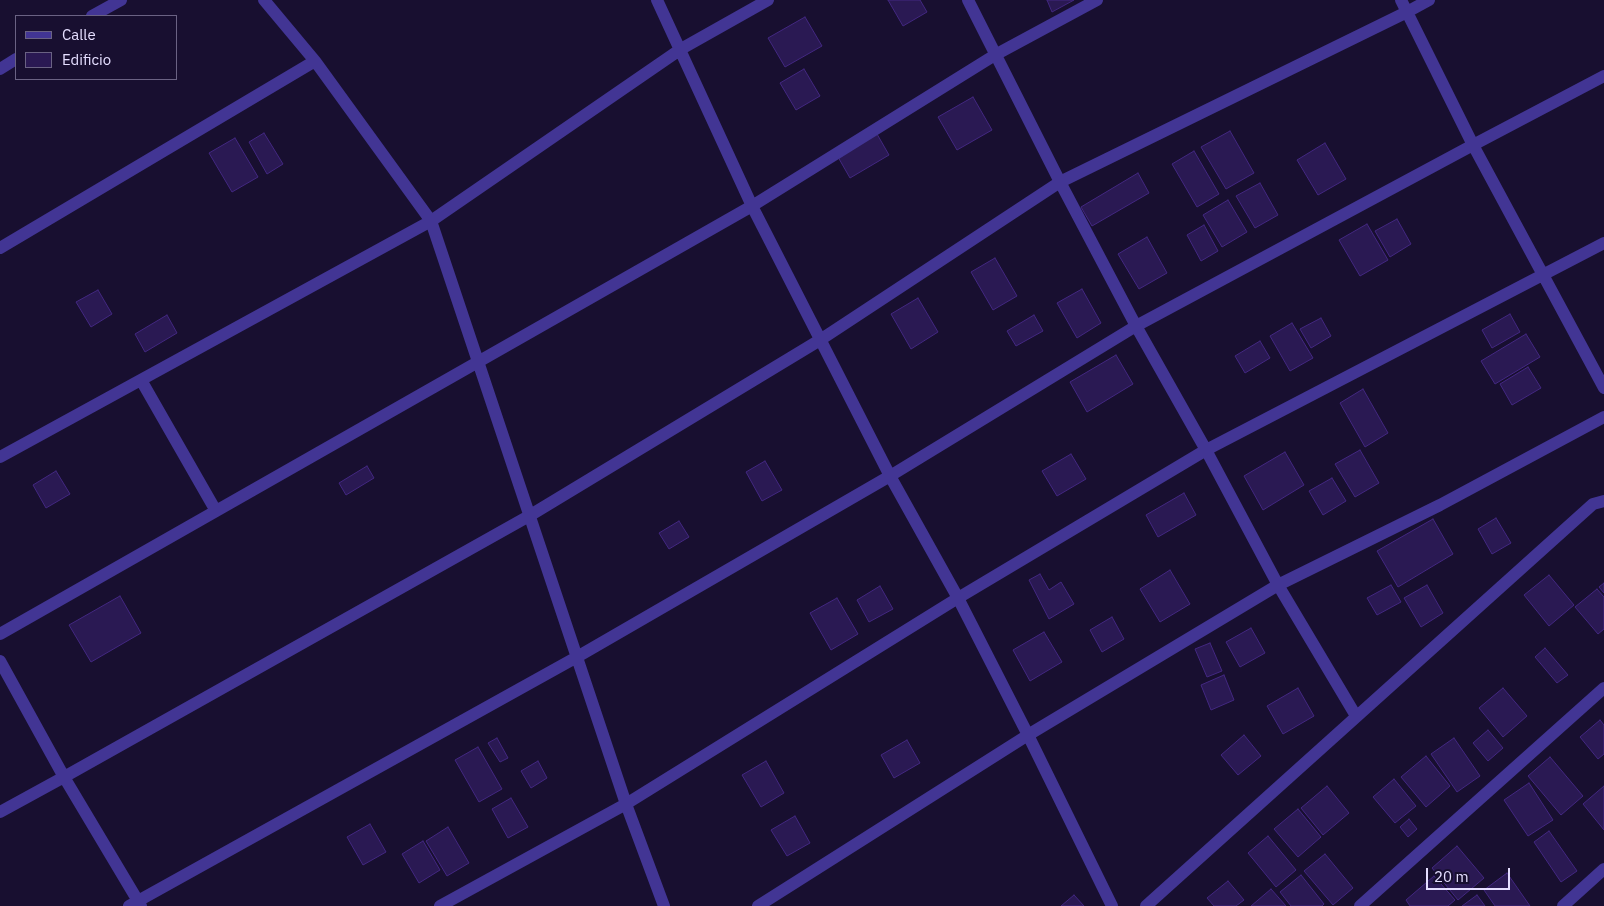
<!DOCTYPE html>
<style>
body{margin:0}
#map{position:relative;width:1604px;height:906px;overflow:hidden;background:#180f30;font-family:"IBM Plex Sans",sans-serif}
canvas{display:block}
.legend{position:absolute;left:15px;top:15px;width:162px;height:65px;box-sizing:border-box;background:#180f30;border:1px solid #6a6283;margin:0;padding:6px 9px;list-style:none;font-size:15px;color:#e5deff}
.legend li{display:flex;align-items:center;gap:10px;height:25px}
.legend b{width:25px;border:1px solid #6a6283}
.scale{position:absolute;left:1426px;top:868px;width:84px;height:22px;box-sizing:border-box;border:2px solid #e5deff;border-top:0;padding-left:6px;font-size:15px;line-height:18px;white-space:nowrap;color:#e5deff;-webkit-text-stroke:4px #180f30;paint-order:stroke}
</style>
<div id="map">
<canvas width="1604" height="906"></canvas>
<ul class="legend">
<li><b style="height:6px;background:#423594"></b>Calle</li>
<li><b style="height:14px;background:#2a1953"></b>Edificio</li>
</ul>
<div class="scale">20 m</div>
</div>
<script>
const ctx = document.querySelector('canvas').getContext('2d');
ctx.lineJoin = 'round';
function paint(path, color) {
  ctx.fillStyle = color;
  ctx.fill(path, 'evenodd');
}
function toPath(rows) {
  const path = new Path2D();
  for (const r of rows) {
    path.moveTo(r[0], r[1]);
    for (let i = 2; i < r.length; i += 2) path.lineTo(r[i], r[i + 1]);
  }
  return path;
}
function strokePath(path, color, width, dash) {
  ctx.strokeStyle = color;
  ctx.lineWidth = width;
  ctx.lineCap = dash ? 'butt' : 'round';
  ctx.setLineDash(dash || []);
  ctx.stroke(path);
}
const building = toPath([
 [888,0,920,0,927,12,903,26,888,0],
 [1047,0,1074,0,1052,12,1047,0],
 [805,17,822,46,785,67,768,38,805,17],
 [804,69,820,96,796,110,780,83,804,69],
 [973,97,992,130,957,150,938,117,973,97],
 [1230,131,1254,173,1226,189,1201,147,1230,131],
 [264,133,283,164,267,174,249,142,264,133],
 [877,134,889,155,850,178,838,157,877,134],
 [235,138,258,177,232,192,209,153,235,138],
 [1325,143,1346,179,1318,195,1297,160,1325,143],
 [1194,151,1219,194,1197,207,1172,164,1194,151],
 [1138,173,1149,193,1092,226,1081,207,1138,173],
 [1260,183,1278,215,1255,228,1236,196,1260,183],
 [1228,200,1247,232,1222,247,1203,215,1228,200],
 [1397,219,1411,244,1390,257,1375,231,1397,219],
 [1367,224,1388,260,1360,276,1339,240,1367,224],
 [1204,225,1218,251,1201,261,1187,235,1204,225],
 [1147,237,1167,273,1139,289,1118,254,1147,237],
 [995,258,1017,296,993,310,971,272,995,258],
 [1082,289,1101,323,1077,338,1057,303,1082,289],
 [98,290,112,314,91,327,76,302,98,290],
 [918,298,938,332,911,349,891,314,918,298],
 [1510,314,1520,332,1492,348,1482,330,1510,314],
 [167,315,177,333,145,352,135,334,167,315],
 [1034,315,1043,331,1016,346,1007,331,1034,315],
 [1321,318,1331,336,1311,348,1300,329,1321,318],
 [1292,323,1313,358,1290,371,1270,336,1292,323],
 [1526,334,1540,357,1495,384,1481,361,1526,334],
 [1260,341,1270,358,1245,373,1235,356,1260,341],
 [1116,355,1133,384,1087,412,1070,382,1116,355],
 [1528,367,1541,388,1512,405,1500,384,1528,367],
 [1363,389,1388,433,1365,447,1340,403,1363,389],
 [1360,450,1379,483,1355,497,1335,464,1360,450],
 [1285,452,1304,485,1263,510,1244,476,1285,452],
 [1071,454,1086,479,1057,496,1042,471,1071,454],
 [765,461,782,490,762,501,746,472,765,461],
 [367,466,374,478,346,495,339,483,367,466],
 [56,471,70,494,46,508,33,485,56,471],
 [1332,478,1346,501,1323,515,1309,491,1332,478],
 [1184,493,1196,515,1158,537,1146,515,1184,493],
 [1496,518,1511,543,1492,554,1478,529,1496,518],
 [1433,519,1453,554,1398,587,1377,551,1433,519],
 [679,521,689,537,669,549,659,533,679,521],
 [1170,570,1190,604,1160,622,1140,589,1170,570],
 [1040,574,1049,590,1061,582,1074,604,1049,619,1029,580,1040,574],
 [1549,575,1574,605,1549,626,1524,595,1549,575],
 [1604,583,1604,593,1599,587,1604,583],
 [1391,585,1401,602,1377,615,1367,598,1391,585],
 [1427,585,1443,613,1421,627,1404,598,1427,585],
 [880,586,893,609,869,622,857,600,880,586],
 [1597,589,1604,597,1604,629,1598,634,1575,607,1597,589],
 [120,596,141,633,91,662,69,625,120,596],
 [837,598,858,634,831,650,810,613,837,598],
 [1112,617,1124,639,1102,652,1090,630,1112,617],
 [1251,628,1265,653,1240,667,1226,642,1251,628],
 [1044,632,1062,662,1030,681,1013,650,1044,632],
 [1210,643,1222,671,1207,677,1195,649,1210,643],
 [1545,648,1568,675,1557,683,1535,657,1545,648],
 [1224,675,1234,700,1211,710,1201,685,1224,675],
 [1298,688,1314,716,1283,734,1267,706,1298,688],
 [1503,688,1527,716,1503,737,1479,708,1503,688],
 [1600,720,1604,725,1604,754,1598,759,1580,737,1600,720],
 [1488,730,1503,748,1488,761,1473,743,1488,730],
 [1244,735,1261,756,1238,775,1221,755,1244,735],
 [497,738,508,758,500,762,488,743,497,738],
 [1454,738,1480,776,1457,792,1431,754,1454,738],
 [907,740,920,763,894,778,881,755,907,740],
 [478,747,502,789,479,802,455,760,478,747],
 [1426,756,1450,786,1426,807,1401,777,1426,756],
 [1550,757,1583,796,1561,815,1528,776,1550,757],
 [538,761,547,778,531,788,521,771,538,761],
 [766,761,784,793,761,807,742,775,766,761],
 [1394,779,1416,806,1395,823,1373,797,1394,779],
 [1529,783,1553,820,1528,836,1504,800,1529,783],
 [1327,786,1349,813,1323,835,1301,808,1327,786],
 [1604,786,1604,830,1583,804,1604,786],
 [511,798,528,827,508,838,492,809,511,798],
 [1298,809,1321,837,1298,857,1274,829,1298,809],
 [795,816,810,843,787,856,771,830,795,816],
 [1409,819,1417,829,1408,837,1400,827,1409,819],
 [370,824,386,852,363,865,347,837,370,824],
 [448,827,469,863,447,876,426,841,448,827],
 [1549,831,1577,871,1561,882,1534,842,1549,831],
 [1268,836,1296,870,1276,887,1248,853,1268,836],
 [423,841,440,870,419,883,402,854,423,841],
 [1457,846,1484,878,1458,900,1432,868,1457,846],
 [1325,854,1353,888,1333,905,1304,871,1325,854],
 [1507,873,1530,906,1495,906,1484,890,1507,873],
 [1301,875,1324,904,1322,906,1291,906,1280,892,1301,875],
 [1434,876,1455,900,1448,906,1410,906,1406,900,1434,876],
 [1228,881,1244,900,1236,906,1214,906,1207,898,1228,881],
 [1271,889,1286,906,1251,906,1271,889],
 [1074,895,1084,906,1061,906,1074,895],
 [1477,895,1485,906,1462,906,1477,895]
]);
paint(building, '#2a1953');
strokePath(building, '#432881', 1);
strokePath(toPath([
 [264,0,315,61,431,221,626,804,664,906],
 [657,0,752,206,890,476,958,598,1028,735,1112,906],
 [968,0,1060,182,1136,326,1206,450,1278,585,1356,716],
 [1401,0,1473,145,1604,388],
 [92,16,121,0],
 [0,69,16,59],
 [0,248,315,61],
 [141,380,216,511],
 [0,457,431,221,681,49,768,0],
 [0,634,752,206,995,55,1097,0],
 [0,661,64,777,141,906],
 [0,812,64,777,529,516,820,340,1060,182,1407,12,1429,0],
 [129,906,577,657,890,476,1136,326,1473,145,1604,76],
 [440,906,626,804,958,598,1206,450,1604,243],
 [758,906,1028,735,1278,585,1440,505,1604,417],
 [1146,906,1593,504,1604,501],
 [1360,906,1604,688],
 [1563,906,1604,869]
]), '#423594', 12);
</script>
